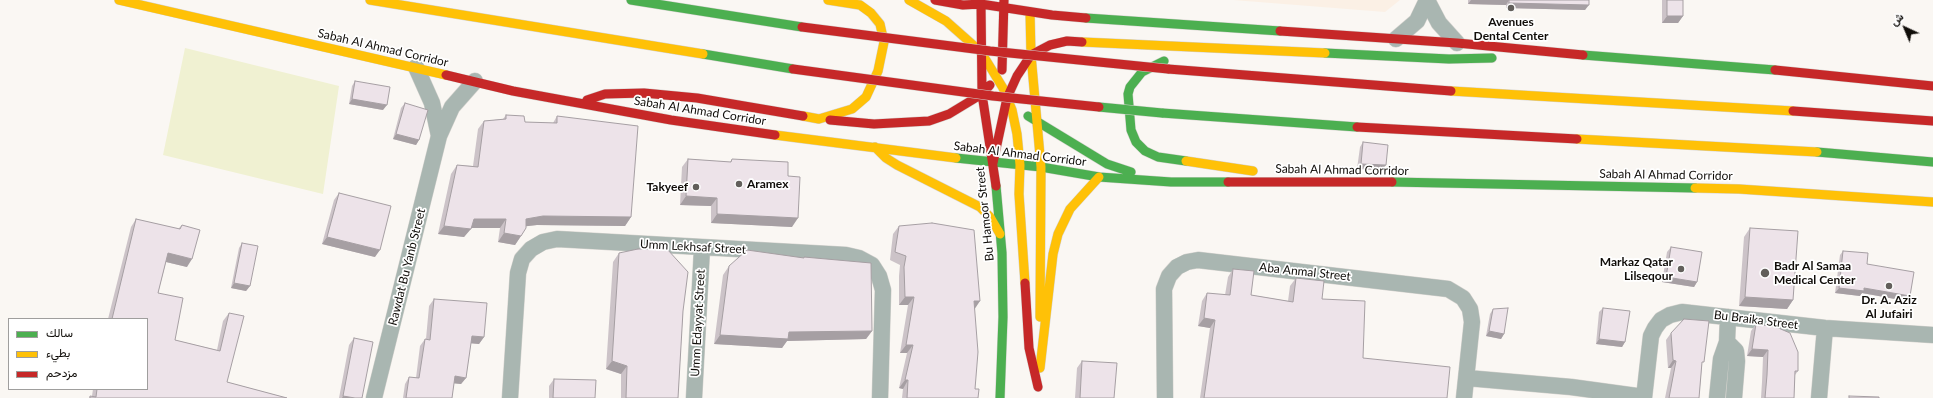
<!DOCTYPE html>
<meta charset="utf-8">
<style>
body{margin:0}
#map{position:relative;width:1933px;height:398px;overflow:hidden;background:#faf7f3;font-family:Lato,Vazirmatn,sans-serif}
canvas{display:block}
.legend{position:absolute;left:8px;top:318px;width:140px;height:72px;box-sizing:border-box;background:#fff;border:1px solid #9f9e9d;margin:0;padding:5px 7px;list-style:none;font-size:12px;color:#100d09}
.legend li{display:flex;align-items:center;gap:8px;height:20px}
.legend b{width:20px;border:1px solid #9f9e9d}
.north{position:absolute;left:1885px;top:8px;width:40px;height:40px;-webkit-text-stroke:3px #fff;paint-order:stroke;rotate:316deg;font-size:11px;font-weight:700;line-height:16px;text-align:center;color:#100d09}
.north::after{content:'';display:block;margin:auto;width:14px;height:18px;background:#100d09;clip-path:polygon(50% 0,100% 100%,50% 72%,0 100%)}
</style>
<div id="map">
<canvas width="1933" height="398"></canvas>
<ul class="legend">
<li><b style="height:5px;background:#4caf50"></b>سالك</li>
<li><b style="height:5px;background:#ffc107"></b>بطيء</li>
<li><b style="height:5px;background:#c62828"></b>مزدحم</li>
</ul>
<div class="north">ش</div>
</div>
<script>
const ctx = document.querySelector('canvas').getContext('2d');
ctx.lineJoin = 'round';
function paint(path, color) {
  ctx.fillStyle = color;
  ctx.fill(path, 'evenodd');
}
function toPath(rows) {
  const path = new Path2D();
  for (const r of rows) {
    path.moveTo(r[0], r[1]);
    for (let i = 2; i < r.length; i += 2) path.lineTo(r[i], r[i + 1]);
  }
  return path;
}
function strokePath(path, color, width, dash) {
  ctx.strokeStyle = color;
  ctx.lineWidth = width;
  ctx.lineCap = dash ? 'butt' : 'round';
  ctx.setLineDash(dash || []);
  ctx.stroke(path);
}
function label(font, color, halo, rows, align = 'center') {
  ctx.font = font + ' Lato,sans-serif';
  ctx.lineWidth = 3.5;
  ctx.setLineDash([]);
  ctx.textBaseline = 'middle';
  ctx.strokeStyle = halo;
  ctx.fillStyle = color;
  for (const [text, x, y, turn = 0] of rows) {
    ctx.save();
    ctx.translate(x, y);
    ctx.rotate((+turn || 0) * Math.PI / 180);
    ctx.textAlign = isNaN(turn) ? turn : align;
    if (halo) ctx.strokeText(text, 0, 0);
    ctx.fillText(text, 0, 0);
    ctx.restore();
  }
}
paint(toPath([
 [1233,0,1400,0,1385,12]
]), '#fbf0e5');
paint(toPath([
 [185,48,339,86,323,194,163,155]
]), '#f0f1d2');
const street = toPath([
 [1427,0,1439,23,1457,43],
 [1396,39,1417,21,1427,0],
 [416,67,432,103,439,136],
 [1727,342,1736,351,1737,361,1734,398],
 [1467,378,1571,387,1644,397],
 [374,398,439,136,452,107,475,81],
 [510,398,518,273,522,259,531,249,543,242,557,239,846,255,859,258,872,265,879,276,883,290,880,398],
 [694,398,702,248],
 [1165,398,1164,289,1169,276,1177,267,1187,262,1198,260,1448,289,1463,298,1470,309,1472,322,1464,398],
 [1644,398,1651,336,1655,328,1661,320,1670,315,1682,312,1825,328,1933,335],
 [1717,398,1721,359,1727,342,1728,317],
 [1819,398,1825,328]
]);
const fast = toPath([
 [631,0,802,27],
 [1086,18,1280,31],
 [1325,53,1449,59,1492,58],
 [703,54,793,69],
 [1583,55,1775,70],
 [1164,61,1142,72,1130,87,1128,94,1131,130,1136,142,1145,151,1158,157,1186,161],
 [1162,113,1357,127],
 [1028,116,1107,164,1131,172],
 [1817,152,1933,162],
 [956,158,1041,167,1099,177,1171,182,1228,182],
 [1392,182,1695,188],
 [996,186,1002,253,1003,317,1000,398]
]);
const slow = toPath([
 [119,0,446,75],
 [370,0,703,54],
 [909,0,946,21,981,52,1003,88,1012,110,1017,134,1020,165,1019,194,1025,283],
 [1030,12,1031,55,1041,167,1040,317],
 [1082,42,1325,53],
 [1451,91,1793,111],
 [803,116,819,119,852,109,866,97,878,71,884,42,880,24,871,13,860,5,828,0],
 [775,135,956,158],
 [1577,139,1817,152],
 [875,147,886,158,897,165,980,207,990,217,1000,234],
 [1186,161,1253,171],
 [1695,188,1739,189,1933,202],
 [1040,368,1053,254,1058,234,1070,209,1099,177]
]);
const jam = toPath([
 [935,0,963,5,981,4,1052,15,1086,18],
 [981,4,982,94,996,186],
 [1280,31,1457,43,1583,55],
 [1168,69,1451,91],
 [1002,70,1004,0],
 [1775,70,1933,86],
 [446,75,513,91,671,120,775,135],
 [587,100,605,94,644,93,697,98,803,116],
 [1793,111,1933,121],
 [830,120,874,124,929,121,949,114,982,94,990,85],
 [1357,127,1577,139],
 [993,163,1007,98,1017,76,1031,55,1050,45,1067,41,1082,42],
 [1228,182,1392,182],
 [1025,283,1029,348,1038,387]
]);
strokePath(street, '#d4d2ce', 17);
strokePath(fast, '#d4d2ce', 10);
strokePath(slow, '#d4d2ce', 10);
strokePath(jam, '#d4d2ce', 10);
strokePath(street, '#a9b6b1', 16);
strokePath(fast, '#4caf50', 9);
strokePath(slow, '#ffc107', 9);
strokePath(jam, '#c62828', 9);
const fastBridge = toPath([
 [1099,107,1162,113]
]);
const jamBridge = toPath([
 [802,27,990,51,1168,69],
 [793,69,993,96,1099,107]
]);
strokePath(fastBridge, '#d4d2ce', 10, []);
strokePath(jamBridge, '#d4d2ce', 10, []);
strokePath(fastBridge, '#4caf50', 9);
strokePath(jamBridge, '#c62828', 9);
paint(toPath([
 [1468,0,1589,0,1585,10,1506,8,1506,5,1468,4],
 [1662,0,1683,0,1683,16,1678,23,1662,23],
 [355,81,383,110,349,104,352,86],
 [405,103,419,140,416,145,393,139,401,108],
 [506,115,525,122,553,123,557,116,631,217,625,226,537,225,526,226,521,236,515,245,498,242,500,228,471,228,464,237,438,234,451,174,457,165,473,166,478,129,484,121,503,119],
 [1363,142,1382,170,1357,169,1360,147],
 [688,159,730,162,732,159,788,176,792,227,711,223,711,206,680,205,682,167],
 [339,193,375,257,322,244,334,200],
 [136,219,178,229,182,225,187,267,166,262,158,293,175,340,217,350,223,321,229,313,227,382,287,398,89,398,90,396,92,396,93,389,147,389,147,319,108,319,131,227],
 [899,226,974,310,975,389,978,398,902,398,903,389,899,388,907,353,900,353,908,305,899,305,899,276,900,265,890,260,893,234],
 [1750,228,1793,300,1787,309,1739,306,1744,237],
 [242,243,250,286,246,291,231,288,239,248],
 [1671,247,1697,282,1694,287,1662,282,1667,252],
 [1843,251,1867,264,1910,296,1906,301,1862,293,1860,296,1835,293,1840,255],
 [619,253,683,311,678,398,621,398,621,374,606,369,613,262],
 [804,257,872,331,866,339,787,341,782,348,714,344,723,275,729,266,803,258],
 [1233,269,1251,295,1288,301,1290,286,1296,278,1322,299,1363,358,1447,398,1200,398,1210,328,1198,326,1202,301,1207,293,1225,295,1228,277],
 [434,299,484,337,479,344,471,343,466,378,461,384,454,383,452,398,403,398,405,384,409,377,416,378,420,346,425,339,426,339,429,306],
 [1603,308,1625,342,1622,347,1596,344,1599,312],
 [1493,309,1504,334,1501,339,1486,336,1490,314],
 [1756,324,1798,371,1795,375,1794,398,1761,398,1762,382,1763,357,1747,356,1751,331],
 [1671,333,1702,365,1699,398,1665,398,1671,368,1668,368,1666,340],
 [354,338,362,398,339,398,349,345],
 [1082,361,1114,398,1075,398,1077,368],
 [554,379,595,398,549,398,549,386]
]), '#ccc3c8');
paint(toPath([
 [1471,0,1509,0,1506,5,1468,4],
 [1509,3,1589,5,1585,10,1506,8],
 [1667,16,1683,16,1678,23,1662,23],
 [352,99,387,105,383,110,349,104],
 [396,134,419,140,416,145,393,139],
 [1361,164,1386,165,1382,170,1357,169],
 [686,196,717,198,711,206,680,205],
 [717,214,798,218,792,227,711,223],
 [543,216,631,217,625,226,537,225,520,227,526,219],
 [474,219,506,219,500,228,468,228],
 [444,226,471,229,464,237,438,234],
 [504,233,521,236,515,245,498,242],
 [327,237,380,250,375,257,322,244],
 [168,253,192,259,187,267,162,261],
 [1666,277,1697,282,1694,287,1662,282],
 [234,283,250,286,246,291,231,288],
 [1839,288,1864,288,1910,296,1906,301,1862,293,1860,296,1835,293],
 [905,297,914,297,908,305,899,305],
 [1745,297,1793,300,1787,309,1739,306],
 [974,301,980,301,974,310],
 [1204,318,1215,320,1210,328,1198,326],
 [872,331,866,339,787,341,782,348,714,344,720,335,789,332],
 [1489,331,1504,334,1501,339,1486,336],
 [472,336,484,337,479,344,467,343],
 [1599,339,1625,342,1622,347,1596,344],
 [906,345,913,345,907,353,900,353],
 [1752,349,1768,350,1763,357,1747,356],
 [1673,360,1676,361,1671,368,1668,368],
 [612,361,627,366,621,374,606,369],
 [455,376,466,378,461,384,450,383],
 [905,380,908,380,903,389,899,388],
 [343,396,355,398,342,398]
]), '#a69fa3');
const building = toPath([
 [1509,0,1589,0,1589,5,1509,3,1509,0],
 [1667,0,1683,0,1683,16,1667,16,1667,0],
 [355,81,390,87,387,105,352,99,355,81],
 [405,103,428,110,419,140,396,134,405,103],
 [506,115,524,116,525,122,557,123,557,116,638,126,631,217,543,216,526,219,526,228,521,236,504,233,506,219,474,219,471,229,444,226,457,165,478,167,484,121,506,119,506,115],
 [1363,142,1388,145,1386,165,1361,164,1363,142],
 [688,159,731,162,732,159,788,162,788,176,800,177,798,218,717,214,717,198,686,196,688,159],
 [339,193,391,206,380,250,327,237,339,193],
 [136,219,180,229,182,225,200,230,192,259,168,253,158,293,183,298,175,340,220,351,229,313,244,316,227,382,287,398,90,398,90,396,96,397,97,389,147,389,147,319,112,319,136,219],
 [932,223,974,230,980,301,974,301,978,352,975,389,979,389,978,398,907,398,908,380,905,380,913,345,906,345,914,297,905,297,904,267,906,256,895,252,899,226,932,223],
 [1750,228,1798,231,1793,300,1745,297,1750,228],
 [242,243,258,246,250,286,234,283,242,243],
 [1671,247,1702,252,1697,282,1666,277,1671,247],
 [638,249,667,249,688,272,683,311,678,398,626,398,627,366,612,361,619,253,638,249],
 [747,250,804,258,804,257,871,263,872,331,789,332,788,339,720,335,729,266,747,250],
 [1843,251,1868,253,1867,264,1914,272,1910,296,1864,288,1864,291,1839,288,1843,251],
 [1233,269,1254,271,1251,295,1293,302,1296,278,1324,281,1322,299,1365,301,1363,358,1450,367,1447,398,1204,398,1215,320,1204,318,1207,293,1230,295,1233,269],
 [434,299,487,303,484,337,472,336,466,378,455,376,452,398,406,398,409,377,419,378,425,339,430,340,434,299],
 [1508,308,1504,334,1489,331,1493,309,1508,308],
 [1603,308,1630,311,1625,342,1599,339,1603,308],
 [1684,319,1709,321,1704,362,1702,362,1699,398,1669,398,1676,361,1673,360,1671,333,1684,319],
 [1756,324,1776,327,1790,333,1798,352,1798,371,1795,371,1794,398,1765,398,1767,375,1768,350,1752,349,1756,324],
 [354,338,373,342,362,398,355,398,343,396,354,338],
 [1082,361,1117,363,1114,398,1080,398,1082,361],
 [554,379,596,380,595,398,553,398,554,379],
 [1849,396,1879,397,1879,398,1849,398,1849,396]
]);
paint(building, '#ede3e9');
strokePath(building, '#a69fa3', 1);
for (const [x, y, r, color] of [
 [1511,8,4,"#625f5b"],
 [739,184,4,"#625f5b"],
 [696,187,4,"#625f5b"],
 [1681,269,4,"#625f5b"],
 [1765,273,5,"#625f5b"],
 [1889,286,4,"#625f5b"]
]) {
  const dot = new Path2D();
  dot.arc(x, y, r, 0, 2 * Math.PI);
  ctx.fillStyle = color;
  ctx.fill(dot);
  strokePath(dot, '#fff', 1.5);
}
label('bold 12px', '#100d09', '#fff', [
 ["Avenues",1511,22],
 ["Dental Center",1511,36],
 ["Aramex",747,184,"left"],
 ["Takyeef",688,187,"right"],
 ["Markaz Qatar",1673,262,"right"],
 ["Lilseqour",1673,276,"right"],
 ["Badr Al Samaa",1774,266,"left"],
 ["Medical Center",1774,280,"left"],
 ["Dr. A. Aziz",1889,300],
 ["Al Jufairi",1889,314]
]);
label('12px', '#100d09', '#fff', [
 ["Sabah Al Ahmad Corridor",383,48,13],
 ["Sabah Al Ahmad Corridor",700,111,9],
 ["Sabah Al Ahmad Corridor",1020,154,7],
 ["Sabah Al Ahmad Corridor",1342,170,1],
 ["Sabah Al Ahmad Corridor",1666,175,1],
 ["Bu Hamoor Street",985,214,-96],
 ["Umm Lekhsaf Street",693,247,3],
 ["Rawdat Bu Yanb Street",407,267,-76],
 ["Aba Anmal Street",1305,272,6],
 ["Bu Braika Street",1756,320,7],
 ["Umm Edayyat Street",698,323,-87]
]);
</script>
